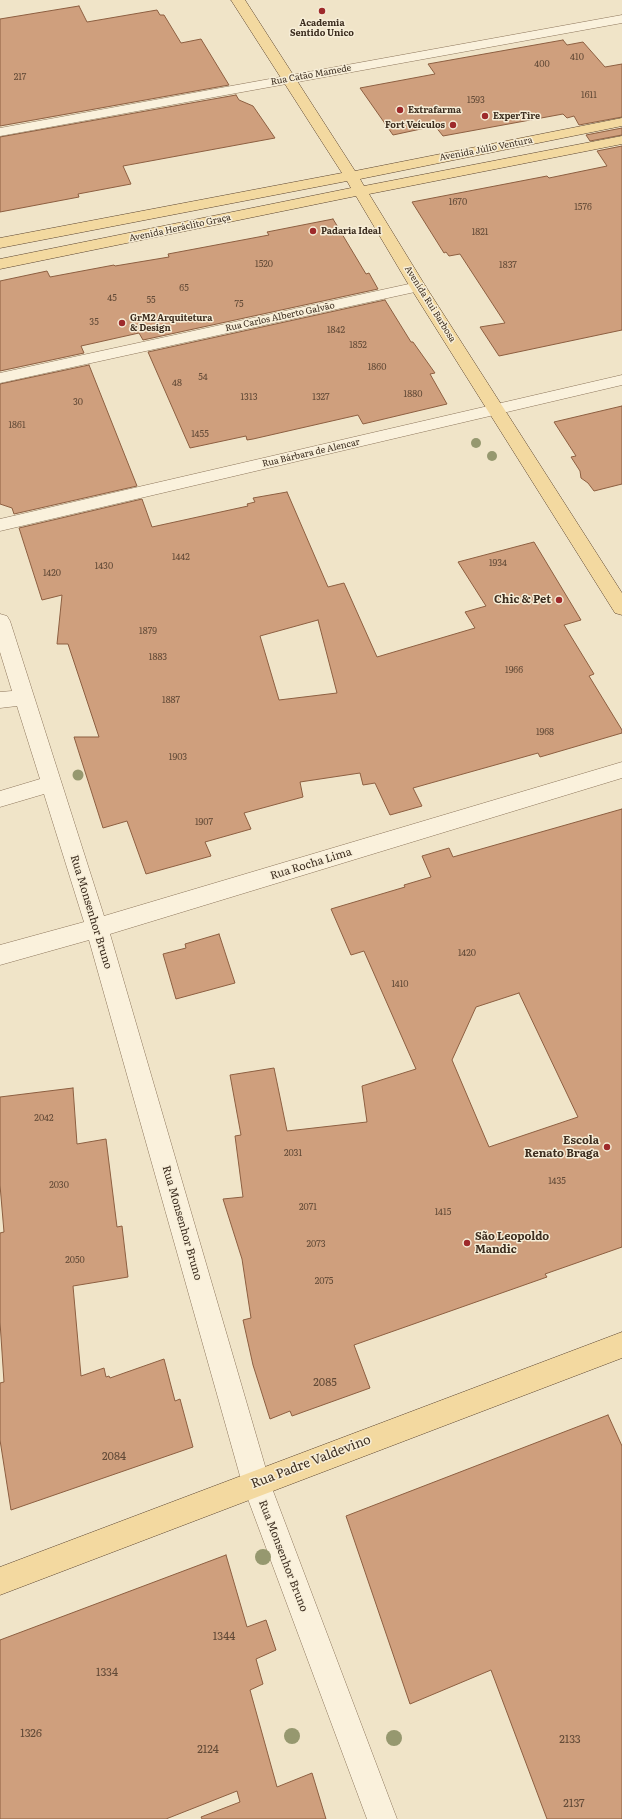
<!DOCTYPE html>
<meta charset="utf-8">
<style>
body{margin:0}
canvas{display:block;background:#f0e4c8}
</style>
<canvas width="622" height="1819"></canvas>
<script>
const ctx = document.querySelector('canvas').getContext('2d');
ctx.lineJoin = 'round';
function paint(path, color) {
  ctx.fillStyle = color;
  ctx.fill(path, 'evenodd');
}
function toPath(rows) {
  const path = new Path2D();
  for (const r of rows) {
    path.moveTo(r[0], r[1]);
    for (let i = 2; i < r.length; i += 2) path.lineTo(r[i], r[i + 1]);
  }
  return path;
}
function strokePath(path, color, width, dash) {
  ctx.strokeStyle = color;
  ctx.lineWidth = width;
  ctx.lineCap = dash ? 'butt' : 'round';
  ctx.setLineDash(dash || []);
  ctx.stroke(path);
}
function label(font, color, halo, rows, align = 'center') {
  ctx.font = font + ' Literata,serif';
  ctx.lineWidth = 3;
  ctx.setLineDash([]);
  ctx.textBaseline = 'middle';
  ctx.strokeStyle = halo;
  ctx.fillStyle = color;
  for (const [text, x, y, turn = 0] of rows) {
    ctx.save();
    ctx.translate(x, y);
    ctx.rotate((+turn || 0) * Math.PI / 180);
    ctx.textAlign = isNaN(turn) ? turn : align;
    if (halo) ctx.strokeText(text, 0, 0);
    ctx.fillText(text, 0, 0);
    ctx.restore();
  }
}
const building = toPath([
 [79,6,87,22,157,10,160,15,164,15,181,43,201,39,229,85,0,126,0,19,79,6],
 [563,40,567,45,583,42,605,67,622,64,622,117,579,125,574,116,567,118,563,114,443,136,435,126,393,135,360,88,435,74,428,64,563,40],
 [236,95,239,100,253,106,275,138,123,166,131,184,78,194,79,197,0,212,0,137,236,95],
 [622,128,622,135,590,141,586,135,622,128],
 [622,146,622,330,499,356,480,327,505,323,460,254,449,256,446,252,444,253,412,202,547,176,549,178,607,166,597,151,622,146],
 [333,219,366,274,369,273,378,289,143,340,139,333,81,346,84,353,0,371,0,281,47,271,50,277,114,265,115,266,169,257,168,254,269,235,267,232,333,219],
 [385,300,411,342,413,342,435,373,430,374,447,404,363,424,358,415,253,439,247,440,246,436,190,448,148,352,385,300],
 [89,365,137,486,14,514,12,508,0,504,0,384,89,365],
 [622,406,622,484,594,491,588,483,581,478,580,471,571,457,576,456,554,422,622,406],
 [287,492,328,587,344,583,377,657,475,628,465,612,486,606,458,562,534,542,581,620,564,625,594,674,589,676,622,730,622,733,540,757,538,753,413,788,422,806,390,815,375,783,363,785,360,773,300,782,303,797,244,813,251,829,205,842,211,856,146,874,127,821,103,828,74,737,99,737,68,644,57,644,62,595,42,600,19,528,142,499,152,527,248,506,247,504,255,502,253,498,287,492],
 [318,620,337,693,279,700,260,636,318,620],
 [622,809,622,1247,545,1274,547,1277,354,1345,370,1388,292,1416,290,1411,270,1419,253,1365,243,1320,251,1318,242,1259,223,1199,243,1197,235,1136,241,1135,230,1075,274,1068,287,1131,367,1122,362,1086,416,1069,364,951,351,955,331,909,405,887,404,885,431,877,422,856,449,848,453,857,622,809],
 [519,993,578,1117,489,1147,452,1060,476,1007,519,993],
 [219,934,235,983,176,999,163,954,186,948,185,944,219,934],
 [73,1088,77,1144,106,1139,117,1227,122,1226,128,1277,73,1286,81,1376,104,1368,106,1377,109,1376,110,1378,164,1359,175,1401,180,1399,193,1447,11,1510,0,1440,0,1383,4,1382,0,1322,0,1233,4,1232,0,1185,0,1097,73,1088],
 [608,1415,622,1446,622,1819,547,1819,491,1670,410,1704,346,1516,608,1415],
 [226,1555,247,1627,266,1620,276,1650,256,1659,263,1684,250,1690,277,1787,312,1773,326,1819,202,1819,201,1817,240,1802,237,1791,166,1819,0,1819,0,1640,226,1555]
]);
paint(building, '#cf9f7d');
strokePath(building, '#8d5f41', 1);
const minor = toPath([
 [622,15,622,23,0,136,0,128,622,15],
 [418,282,424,284,426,287,424,290,0,383,0,373,418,282],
 [622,375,622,385,0,531,0,519,622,375],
 [0,614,7,616,10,621,104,916,622,762,622,778,110,934,270,1483,397,1819,367,1819,242,1483,89,940,0,965,0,945,84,922,44,794,0,807,0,791,40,779,17,706,0,708,0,692,12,691,0,652,0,614]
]);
const major = toPath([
 [231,0,245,0,355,171,622,118,622,126,360,179,364,186,622,136,622,144,369,194,426,287,622,593,622,615,615,613,410,287,356,196,0,269,0,259,351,188,347,181,0,248,0,238,342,173,231,0],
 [622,1332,622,1358,0,1595,0,1567,622,1332]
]);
strokePath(minor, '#8d765c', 1);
strokePath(major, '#5b4430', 1);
paint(minor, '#faf1dc');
paint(major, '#f3d9a0');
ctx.fillStyle = '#96986f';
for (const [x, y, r] of [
 [476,443,5],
 [492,456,5],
 [78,775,5.5],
 [263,1557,8],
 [292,1736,8],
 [394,1738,8]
]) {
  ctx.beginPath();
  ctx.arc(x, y, r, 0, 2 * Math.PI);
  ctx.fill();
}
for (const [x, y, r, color] of [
 [322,11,4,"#9e2a2b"],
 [400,110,4,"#9e2a2b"],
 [485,116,4,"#9e2a2b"],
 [453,125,4,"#9e2a2b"],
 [313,231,4,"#9e2a2b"],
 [122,323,4,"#9e2a2b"],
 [559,600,4,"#9e2a2b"],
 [607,1147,4,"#9e2a2b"],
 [467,1243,4,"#9e2a2b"]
]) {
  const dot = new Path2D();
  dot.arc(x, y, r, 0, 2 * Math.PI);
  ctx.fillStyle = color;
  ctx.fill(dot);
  strokePath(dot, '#f7eed8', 1.5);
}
label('bold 9px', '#3d2e20', '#f7eed8', [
 ["Academia",322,23,"center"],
 ["Sentido Unico",322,33,"center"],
 ["Extrafarma",408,110],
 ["ExperTire",493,116],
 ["Fort Veículos",445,125,"right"],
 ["Padaria Ideal",321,231],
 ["GrM2 Arquitetura",130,318],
 ["& Design",130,328]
], 'left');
label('9px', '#624a37', null, [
 ["410",577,57],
 ["400",542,64],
 ["217",20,77],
 ["1611",589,95],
 ["1593",476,100],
 ["1670",458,202],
 ["1576",583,207],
 ["1821",480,232],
 ["1520",264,264],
 ["1837",508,265],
 ["65",184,288],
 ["45",112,298],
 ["55",151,300],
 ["75",239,304],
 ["35",94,322],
 ["1842",336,330],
 ["1852",358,345],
 ["1860",377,367],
 ["54",203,377],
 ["48",177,383],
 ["1880",413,394],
 ["1313",249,397],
 ["1327",321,397],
 ["30",78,402],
 ["1861",17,425],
 ["1455",200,434],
 ["1442",181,557],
 ["1934",498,563],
 ["1430",104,566],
 ["1420",52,573],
 ["1879",148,631],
 ["1883",158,657],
 ["1966",514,670],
 ["1887",171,700],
 ["1968",545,732],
 ["1903",178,757],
 ["1907",204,822],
 ["1420",467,953],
 ["1410",400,984],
 ["2042",44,1118],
 ["2031",293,1153],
 ["1435",557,1181],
 ["2030",59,1185],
 ["2071",308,1207],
 ["1415",443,1212],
 ["2073",316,1244],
 ["2050",75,1260],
 ["2075",324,1281]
]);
label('9px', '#3d2e20', '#f7eed8', [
 ["Rua Catão Mamede",311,75,-10],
 ["Avenida Júlio Ventura",486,149,-11],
 ["Avenida Heráclito Graça",180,228,-12],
 ["Avenida Rui Barbosa",430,304,58],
 ["Rua Carlos Alberto Galvão",280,317,-12],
 ["Rua Bárbara de Alencar",311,453,-13]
]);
label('bold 11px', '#3d2e20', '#f7eed8', [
 ["Chic & Pet",551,600],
 ["Escola",599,1141],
 ["Renato Braga",599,1154],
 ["São Leopoldo",475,1237,"left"],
 ["Mandic",475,1250,"left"]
], 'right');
label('11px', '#3d2e20', '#f7eed8', [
 ["Rua Rocha Lima",311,864,-17],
 ["Rua Monsenhor Bruno",91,912,73],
 ["Rua Monsenhor Bruno",182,1223,74],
 ["Rua Monsenhor Bruno",283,1556,69]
]);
label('11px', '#624a37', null, [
 ["2085",325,1383],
 ["2084",114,1457],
 ["1344",224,1637],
 ["1334",107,1673],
 ["1326",31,1734],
 ["2133",570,1740],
 ["2124",208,1750],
 ["2137",574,1804]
]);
label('13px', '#3d2e20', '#f7eed8', [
 ["Rua Padre Valdevino",311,1462,-21]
]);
</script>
